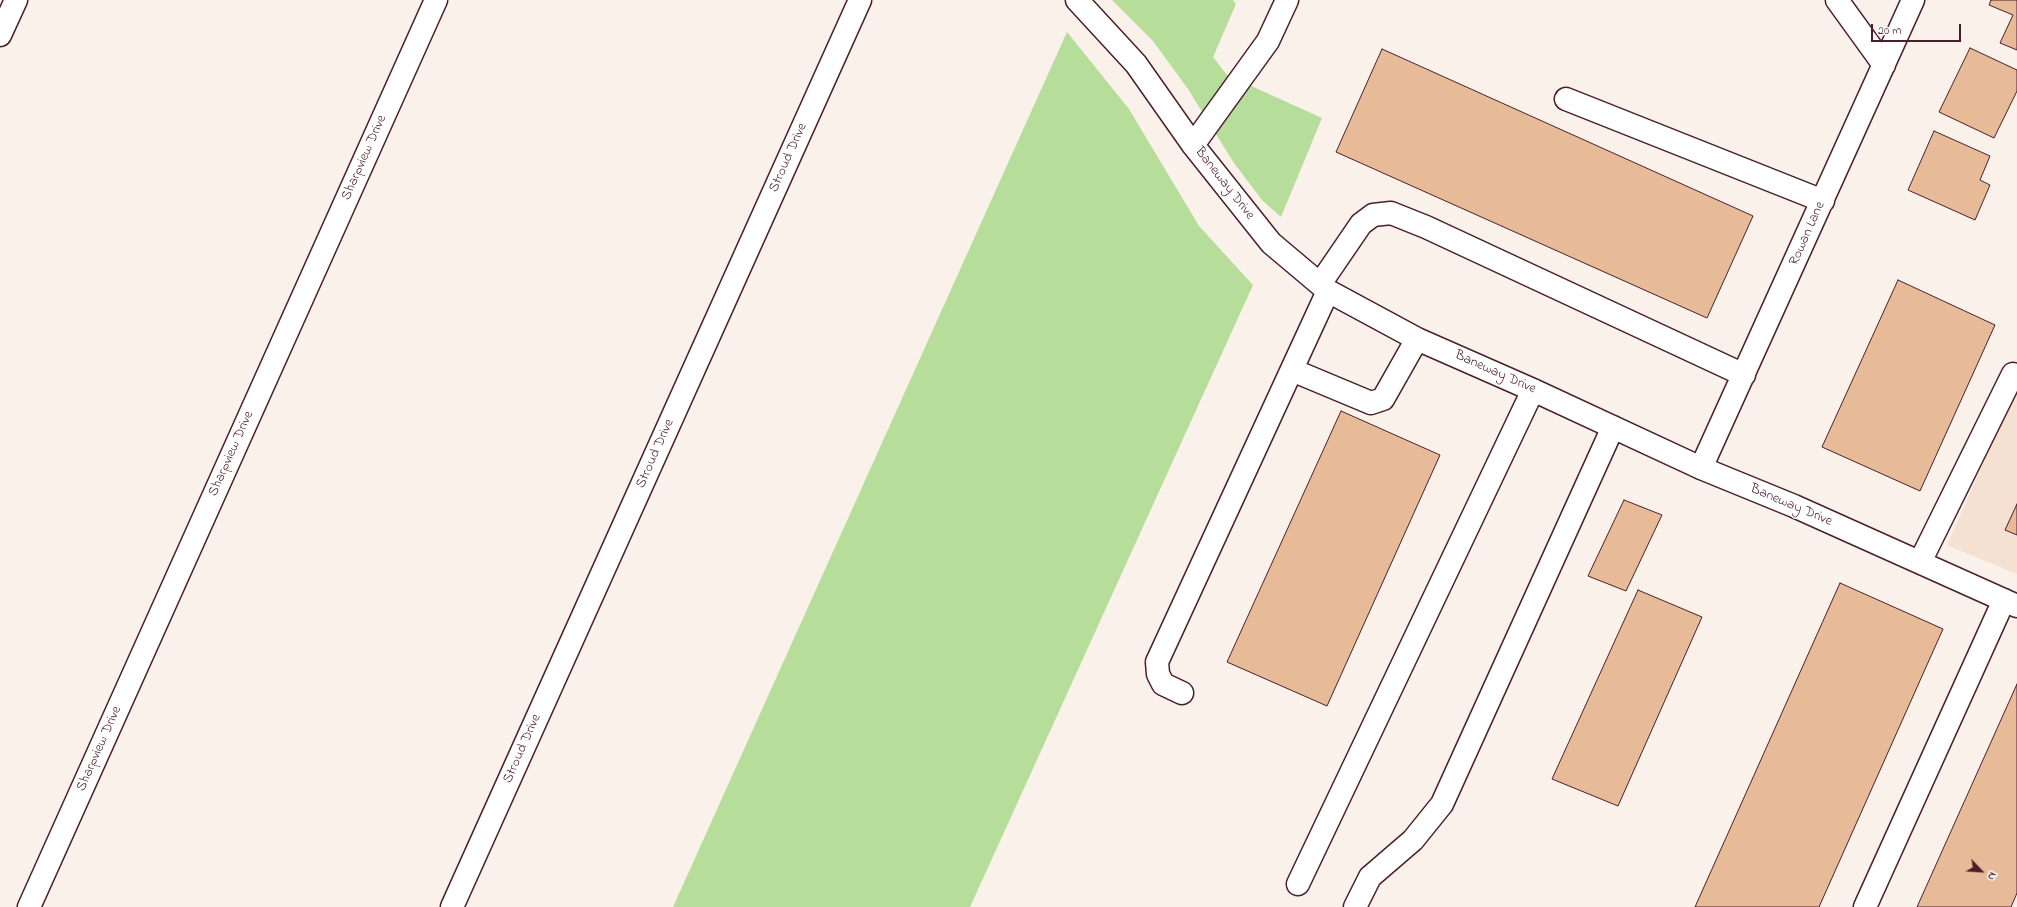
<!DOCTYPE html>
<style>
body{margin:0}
#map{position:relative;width:2017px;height:907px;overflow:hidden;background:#faf1ea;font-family:"Indie Flower",sans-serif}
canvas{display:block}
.north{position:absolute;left:1961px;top:851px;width:40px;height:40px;-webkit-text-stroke:3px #fff;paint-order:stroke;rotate:115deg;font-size:11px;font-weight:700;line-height:16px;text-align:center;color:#4a1f2b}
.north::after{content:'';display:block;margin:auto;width:14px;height:18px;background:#4a1f2b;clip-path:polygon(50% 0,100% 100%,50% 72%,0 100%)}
.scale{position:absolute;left:1871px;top:24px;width:90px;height:18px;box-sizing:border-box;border:2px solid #4a1f2b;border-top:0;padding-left:5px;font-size:12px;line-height:14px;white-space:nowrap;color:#4a1f2b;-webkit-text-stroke:3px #fff;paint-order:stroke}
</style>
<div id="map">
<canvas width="2017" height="907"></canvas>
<div class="north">N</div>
<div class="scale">20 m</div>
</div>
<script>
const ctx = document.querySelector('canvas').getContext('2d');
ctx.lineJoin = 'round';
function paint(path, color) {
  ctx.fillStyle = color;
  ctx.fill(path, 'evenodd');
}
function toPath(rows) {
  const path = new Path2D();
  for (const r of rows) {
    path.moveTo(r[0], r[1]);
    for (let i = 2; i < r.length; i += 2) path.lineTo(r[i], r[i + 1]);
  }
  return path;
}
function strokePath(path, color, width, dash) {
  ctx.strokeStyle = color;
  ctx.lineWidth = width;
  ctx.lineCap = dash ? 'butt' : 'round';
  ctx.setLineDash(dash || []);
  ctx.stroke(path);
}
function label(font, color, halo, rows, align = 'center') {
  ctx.font = font + ' "Indie Flower",sans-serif';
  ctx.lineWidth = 3;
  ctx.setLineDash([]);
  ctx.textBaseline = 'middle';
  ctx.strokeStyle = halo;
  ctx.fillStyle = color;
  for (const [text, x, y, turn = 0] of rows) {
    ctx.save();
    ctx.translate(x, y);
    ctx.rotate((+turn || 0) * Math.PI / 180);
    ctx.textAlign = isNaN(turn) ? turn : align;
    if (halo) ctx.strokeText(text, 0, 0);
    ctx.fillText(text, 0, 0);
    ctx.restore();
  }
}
paint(toPath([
 [2017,387,2017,574,1947,545]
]), '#f5e1d1');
paint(toPath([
 [1112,0,1233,0,1236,4,1213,57,1227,75,1322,118,1281,217,1262,200,1234,163,1188,89,1153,41],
 [1067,32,1129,109,1199,226,1253,285,970,907,673,907]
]), '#b6dd99');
const building = toPath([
 [1991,0,2017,0,2017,50,2000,43,2013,15,1989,5,1991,0],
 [1970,48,2017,70,2017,91,1994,138,1939,112,1970,48],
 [1382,49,1753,216,1707,318,1336,152,1382,49],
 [1934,131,1990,156,1980,180,1990,185,1975,220,1908,190,1934,131],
 [1898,280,1995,325,1920,491,1822,447,1898,280],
 [1341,411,1440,455,1327,706,1227,662,1341,411],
 [1624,500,1662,515,1626,591,1588,576,1624,500],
 [2017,504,2017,535,2005,530,2017,504],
 [1840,583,1943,629,1819,907,1695,907,1840,583],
 [1638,590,1702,617,1618,806,1552,779,1638,590],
 [2017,684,2017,893,2011,907,1917,907,2017,684]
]);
paint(building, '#e8bb98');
strokePath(building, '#4a1f2b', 1);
const minor = toPath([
 [1077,0,1136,64,1193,145,1271,243,1328,291,1417,339,1533,390,1701,468,1794,506,2017,606],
 [1837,0,1884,65],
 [0,35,16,0],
 [1566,99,1823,201],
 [1193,145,1268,41,1287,0],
 [1320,284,1361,224,1373,215,1391,213,1426,227,1744,375],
 [1292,370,1371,403,1383,399,1417,339],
 [1701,468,1913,0],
 [1920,562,2013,374],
 [1182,693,1163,684,1158,674,1157,662,1328,291],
 [1298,884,1533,390],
 [29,907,436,0],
 [452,907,860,0],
 [1355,907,1370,877,1413,840,1442,804,1613,427],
 [1865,907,2004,600]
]);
strokePath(minor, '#4a1f2b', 25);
strokePath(minor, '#fff', 22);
label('14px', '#4a1f2b', '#fff', [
 ["Sharpview Drive",365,158,-66],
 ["Stroud Drive",789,158,-66],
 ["Baneway Drive",1224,184,52],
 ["Rowan Lane",1808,234,-66],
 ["Baneway Drive",1495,373,24],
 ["Sharpview Drive",232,454,-66],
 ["Stroud Drive",656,454,-66],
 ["Baneway Drive",1791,506,23],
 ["Sharpview Drive",100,749,-66],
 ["Stroud Drive",523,749,-66]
]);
</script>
